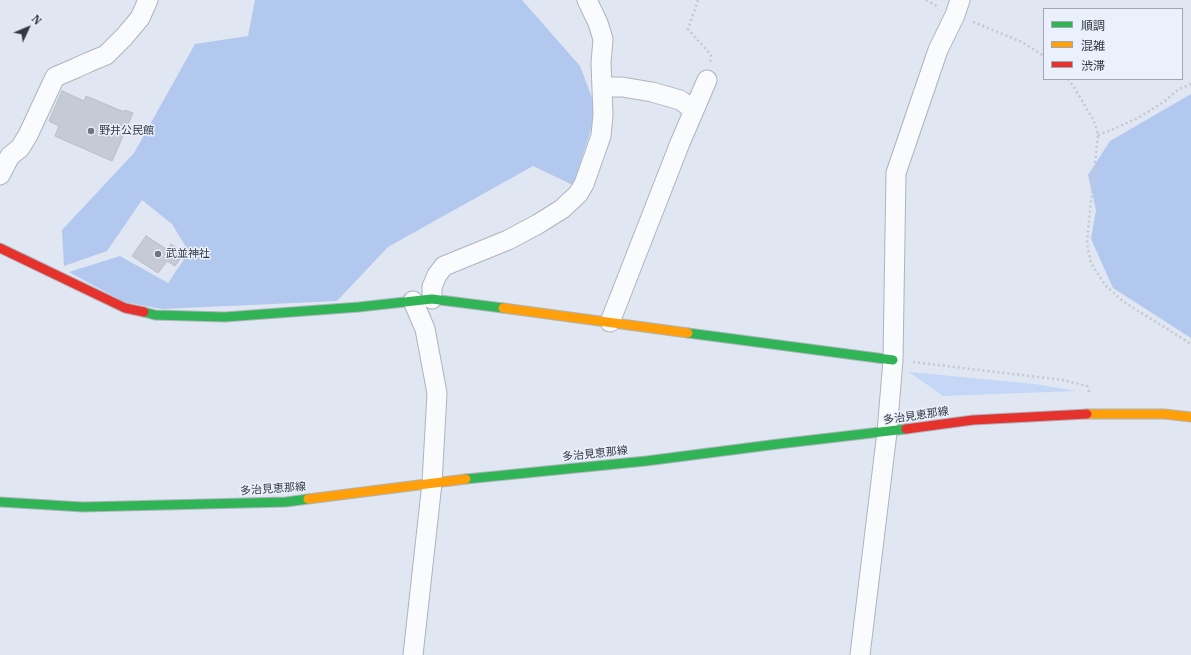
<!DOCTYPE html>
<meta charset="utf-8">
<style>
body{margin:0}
#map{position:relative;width:1191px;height:655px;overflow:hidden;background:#e0e6f2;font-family:"IBM Plex Serif","Noto Sans JP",serif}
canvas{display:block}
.legend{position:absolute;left:1043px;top:8px;width:140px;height:72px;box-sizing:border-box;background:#ebf1fc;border:1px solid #a1a7b2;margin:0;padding:5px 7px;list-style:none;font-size:12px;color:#323842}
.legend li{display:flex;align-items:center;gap:8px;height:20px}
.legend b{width:20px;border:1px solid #a1a7b2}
.north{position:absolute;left:8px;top:8px;width:40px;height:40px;-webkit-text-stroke:3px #ebf1fc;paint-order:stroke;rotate:46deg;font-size:11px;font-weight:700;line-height:16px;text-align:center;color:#323842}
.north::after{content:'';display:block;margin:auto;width:14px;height:18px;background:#323842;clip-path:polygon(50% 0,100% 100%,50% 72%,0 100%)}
</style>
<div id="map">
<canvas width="1191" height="655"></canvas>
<ul class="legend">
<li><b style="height:5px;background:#30b455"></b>順調</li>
<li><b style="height:5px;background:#ff9f0a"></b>混雑</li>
<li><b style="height:5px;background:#e5322d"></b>渋滞</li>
</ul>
<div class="north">N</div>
</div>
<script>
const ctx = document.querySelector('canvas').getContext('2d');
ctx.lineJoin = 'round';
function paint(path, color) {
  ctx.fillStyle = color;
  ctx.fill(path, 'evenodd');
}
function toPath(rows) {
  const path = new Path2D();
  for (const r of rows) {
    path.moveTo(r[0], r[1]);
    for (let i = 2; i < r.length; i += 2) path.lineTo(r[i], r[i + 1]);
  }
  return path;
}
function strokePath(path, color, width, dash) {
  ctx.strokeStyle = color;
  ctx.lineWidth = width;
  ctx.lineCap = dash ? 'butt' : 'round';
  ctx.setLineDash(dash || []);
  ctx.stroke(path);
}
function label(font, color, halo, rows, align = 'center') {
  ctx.font = font + ' "IBM Plex Serif","Noto Sans JP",serif';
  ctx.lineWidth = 3;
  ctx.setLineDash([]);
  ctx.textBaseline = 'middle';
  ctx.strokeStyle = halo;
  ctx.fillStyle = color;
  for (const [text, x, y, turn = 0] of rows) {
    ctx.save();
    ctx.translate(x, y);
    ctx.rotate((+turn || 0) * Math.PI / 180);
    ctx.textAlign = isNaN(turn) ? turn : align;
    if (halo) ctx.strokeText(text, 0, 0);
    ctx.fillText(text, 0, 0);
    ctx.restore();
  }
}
paint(toPath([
 [909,372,1035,384,1076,391,943,396]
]), '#c5d7f6');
paint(toPath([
 [255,0,522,0,580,66,597,111,573,185,533,166,388,247,337,301,162,309,124,302,69,272,120,256,168,283,189,252,172,224,142,200,107,251,64,266,62,230,134,153,195,44,248,36],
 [1191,94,1191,338,1113,288,1091,239,1096,210,1088,175,1110,141]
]), '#b3c8ef');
const building = toPath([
 [62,91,84,101,86,96,124,112,125,110,133,113,112,161,55,136,59,126,49,121,62,91],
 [146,236,168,250,171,244,184,253,175,266,167,261,158,273,132,256,146,236]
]);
paint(building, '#c5cad5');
strokePath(building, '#b7bcc6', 1);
const street = toPath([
 [602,87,622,87,652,92,680,100,694,110],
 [0,175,10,156,20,148,28,135,55,77,76,68,89,62,106,55,124,37,140,18,148,0],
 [432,299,432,287,437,275,444,266,508,240,538,224,562,209,578,194,584,184,601,136,603,115,601,63,603,39,598,23,587,0],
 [610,322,680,143,707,80],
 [413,655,432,483,437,393,425,329,413,301],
 [860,655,887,432,893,360,896,173,938,50,955,15,960,0]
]);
const fast = toPath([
 [144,312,155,315,225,317,359,307,432,299,503,308],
 [688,333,893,360],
 [466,479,646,461,778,444,906,429],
 [0,502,83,507,286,502,308,499]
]);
const slow = toPath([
 [503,308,688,333],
 [1087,414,1164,414,1191,417],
 [308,499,466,479]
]);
const jam = toPath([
 [0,248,125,308,144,312],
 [906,429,973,420,1087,414]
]);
strokePath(street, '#aeb4be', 21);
strokePath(fast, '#aeb4be', 11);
strokePath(slow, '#aeb4be', 11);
strokePath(jam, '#aeb4be', 11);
strokePath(toPath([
 [698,0,688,29,711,55,710,63],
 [926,0,937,6],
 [973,22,1022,42,1044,56],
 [1068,79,1074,87,1094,121,1098,135,1088,230,1087,244,1091,263,1105,285,1124,302,1191,344],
 [1098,135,1109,131,1138,118,1165,101,1179,89,1191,84],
 [913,362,1063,380,1087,386,1090,394]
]), '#c5c8cc', 2.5, [2, 3]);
strokePath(street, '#fafbfd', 19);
strokePath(fast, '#30b455', 9);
strokePath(slow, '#ff9f0a', 9);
strokePath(jam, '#e5322d', 9);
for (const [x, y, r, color] of [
 [91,131,4,"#6f7580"],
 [158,254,4,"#6f7580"]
]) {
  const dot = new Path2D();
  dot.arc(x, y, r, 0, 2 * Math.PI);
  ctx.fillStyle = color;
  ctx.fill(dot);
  strokePath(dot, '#ebf1fc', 1.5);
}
label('11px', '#323842', '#ebf1fc', [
 ["野井公民館",99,131],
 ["武並神社",166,254]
], 'left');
label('11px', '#323842', '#ebf1fc', [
 ["多治見恵那線",916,416,-8],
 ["多治見恵那線",595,454,-6],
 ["多治見恵那線",273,489,-4]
]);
</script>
